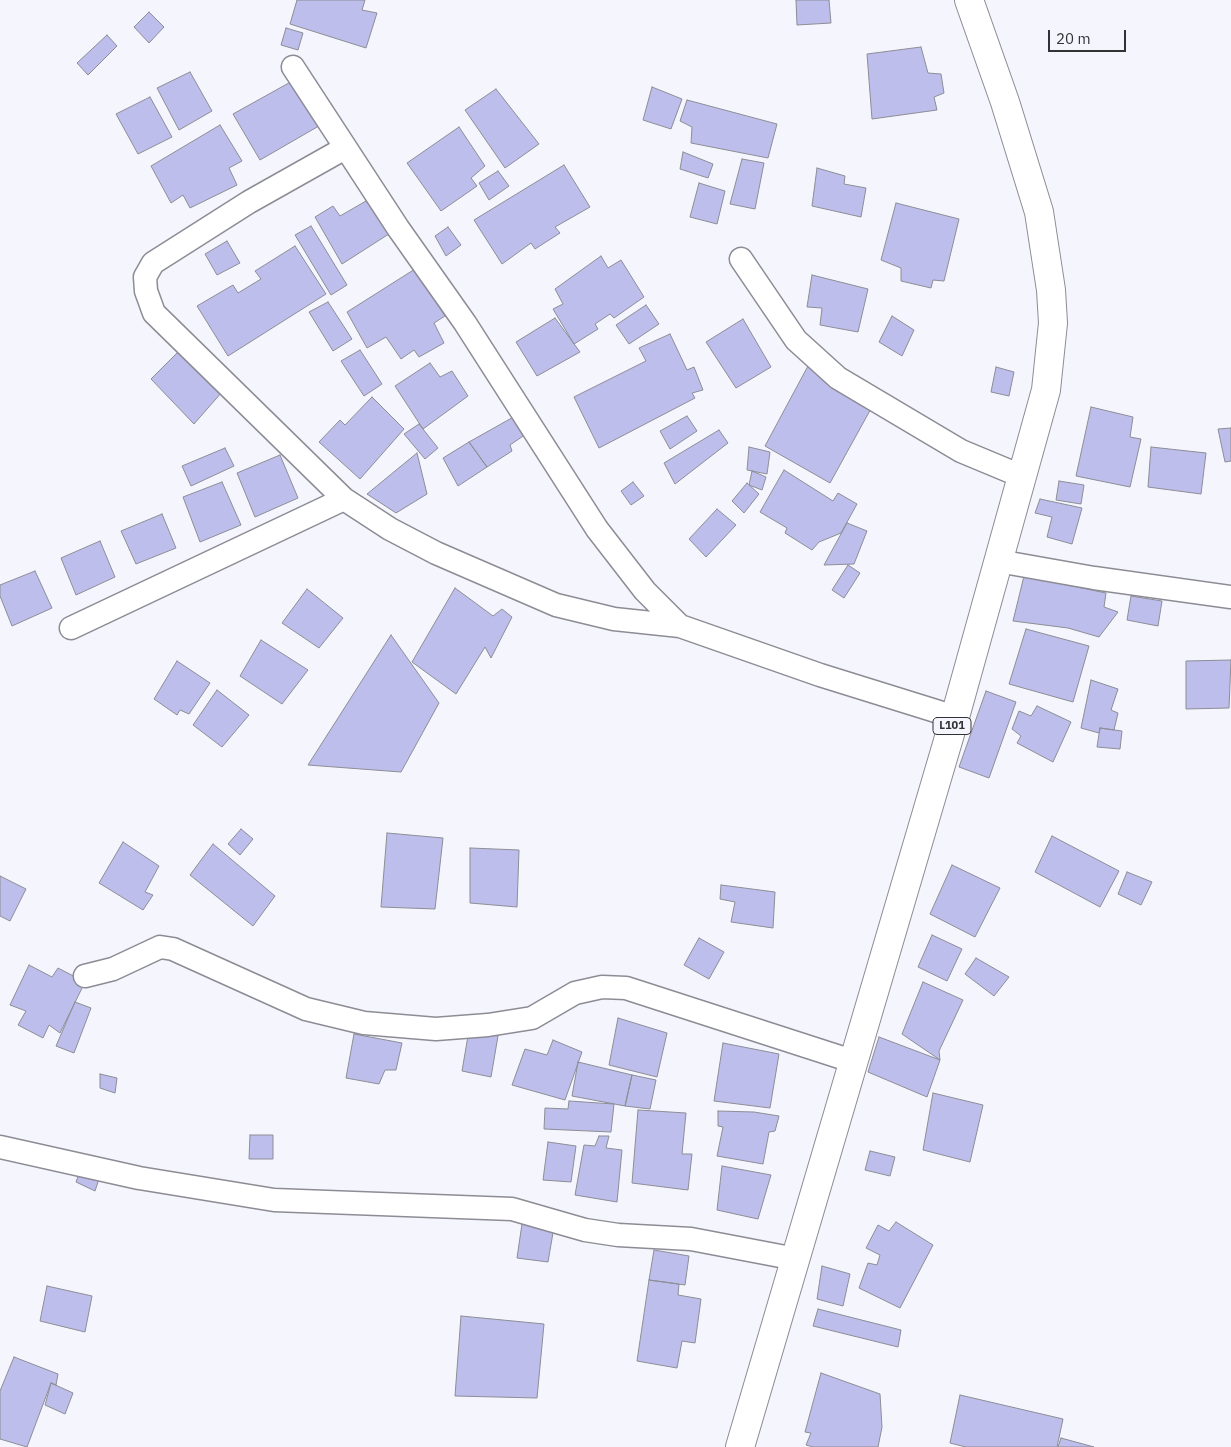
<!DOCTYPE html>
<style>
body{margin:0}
#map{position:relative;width:1231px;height:1447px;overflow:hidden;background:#f5f5fe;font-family:"IBM Plex Sans",sans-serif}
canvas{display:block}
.scale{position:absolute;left:1048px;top:30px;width:78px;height:22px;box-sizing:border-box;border:2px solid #323235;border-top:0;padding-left:6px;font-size:15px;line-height:18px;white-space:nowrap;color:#323235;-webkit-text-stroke:4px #f5f5fe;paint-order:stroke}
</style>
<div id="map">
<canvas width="1231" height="1447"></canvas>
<div class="scale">20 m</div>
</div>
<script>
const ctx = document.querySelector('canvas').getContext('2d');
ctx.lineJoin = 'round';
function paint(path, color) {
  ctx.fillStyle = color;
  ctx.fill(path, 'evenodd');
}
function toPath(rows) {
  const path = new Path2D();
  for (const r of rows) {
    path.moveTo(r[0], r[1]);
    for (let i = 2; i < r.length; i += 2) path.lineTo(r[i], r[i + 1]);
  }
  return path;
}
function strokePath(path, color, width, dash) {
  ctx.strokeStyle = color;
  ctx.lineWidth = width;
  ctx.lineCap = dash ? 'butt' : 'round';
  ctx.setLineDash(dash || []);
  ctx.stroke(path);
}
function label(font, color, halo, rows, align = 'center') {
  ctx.font = font + ' "IBM Plex Sans",sans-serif';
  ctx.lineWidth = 4;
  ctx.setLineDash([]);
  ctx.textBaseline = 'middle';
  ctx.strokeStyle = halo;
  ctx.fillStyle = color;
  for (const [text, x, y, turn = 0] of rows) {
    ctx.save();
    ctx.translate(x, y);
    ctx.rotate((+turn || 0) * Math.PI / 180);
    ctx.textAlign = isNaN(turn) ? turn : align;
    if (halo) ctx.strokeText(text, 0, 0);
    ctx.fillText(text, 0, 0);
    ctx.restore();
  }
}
const building = toPath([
 [297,0,365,0,362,10,377,13,366,48,290,24,297,0],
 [796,0,829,0,831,23,797,25,796,0],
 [149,12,164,27,149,43,134,27,149,12],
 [286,28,303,33,298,50,281,45,286,28],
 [107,35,117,46,88,75,77,63,107,35],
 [921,47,928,73,941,74,944,93,934,97,937,110,872,119,867,54,921,47],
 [190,72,212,111,179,130,157,88,190,72],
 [296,79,324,123,260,160,233,114,296,79],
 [652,87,682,99,671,129,643,120,652,87],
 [496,89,539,144,505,168,465,110,496,89],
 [150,97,172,137,138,154,116,114,150,97],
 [687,100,777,124,768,158,691,143,692,127,680,121,687,100],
 [220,125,242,161,229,168,237,185,190,208,183,195,171,203,151,166,220,125],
 [459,127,485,166,471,178,477,186,441,211,407,163,459,127],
 [683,152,713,164,708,178,680,169,683,152],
 [742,159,764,163,755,209,730,204,742,159],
 [564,165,590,207,555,227,560,233,535,249,531,243,502,264,474,220,564,165],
 [817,168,845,176,844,184,866,188,861,217,812,206,817,168],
 [498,171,509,186,489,200,479,183,498,171],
 [699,183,725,191,717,224,690,217,699,183],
 [366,201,392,232,342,264,315,217,333,206,340,216,366,201],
 [896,203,959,219,944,281,933,280,931,288,901,281,901,268,881,260,896,203],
 [311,226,347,285,331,295,295,235,311,226],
 [448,227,461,245,446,256,435,236,448,227],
 [227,241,240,263,217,275,205,254,227,241],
 [295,246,326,294,228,356,197,306,233,285,238,293,261,279,255,271,295,246],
 [601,256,608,268,621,260,644,297,614,318,610,314,595,324,598,329,574,344,553,309,563,304,555,289,601,256],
 [415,269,445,316,434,323,444,343,419,357,414,350,401,359,386,337,367,348,347,312,415,269],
 [812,275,868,289,858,332,820,325,822,308,807,307,812,275],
 [328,302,352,339,333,351,309,312,328,302],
 [646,305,659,324,629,344,616,325,646,305],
 [892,316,914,330,902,356,879,342,892,316],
 [555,318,580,352,537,376,516,342,555,318],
 [743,319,771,367,736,388,706,342,743,319],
 [670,334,687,370,694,367,703,390,692,393,695,398,599,448,574,397,646,361,639,348,670,334],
 [360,350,382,384,364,396,341,361,360,350],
 [179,351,222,392,194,424,151,379,179,351],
 [430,363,440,377,452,371,468,396,423,429,395,386,430,363],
 [808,366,873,405,830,483,765,446,808,366],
 [996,367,1014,372,1009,396,991,392,996,367],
 [372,397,404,429,360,479,319,442,340,420,345,425,372,397],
 [1091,407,1133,417,1130,437,1141,439,1130,487,1076,476,1091,407],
 [517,415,529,432,510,445,512,451,487,467,469,442,517,415],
 [687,416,697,431,670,449,660,431,687,416],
 [419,424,438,448,425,459,404,434,419,424],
 [1231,428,1231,461,1225,462,1218,429,1231,428],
 [719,430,728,443,675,484,664,463,719,430],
 [469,442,487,467,458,486,443,458,469,442],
 [749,447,770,452,767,474,747,470,749,447],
 [1151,447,1206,453,1201,494,1148,487,1151,447],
 [225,448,234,466,191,486,182,466,225,448],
 [417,453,427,494,396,513,367,494,417,453],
 [280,455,298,498,255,517,237,473,280,455],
 [784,470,833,501,838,493,857,504,841,533,819,542,812,550,785,533,787,528,760,512,784,470],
 [752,471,766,477,762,490,749,485,752,471],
 [1059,481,1084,485,1081,504,1056,500,1059,481],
 [222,482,241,525,200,542,183,497,222,482],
 [633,482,644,496,631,505,621,491,633,482],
 [747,483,759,494,744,513,732,501,747,483],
 [1040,499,1082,508,1072,544,1047,537,1052,517,1035,513,1040,499],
 [717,509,736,525,706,557,689,539,717,509],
 [162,514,176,548,136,564,121,531,162,514],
 [847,523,867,531,854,564,824,565,847,523],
 [100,541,115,577,76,595,61,558,100,541],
 [848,565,860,573,844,598,832,590,848,565],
 [35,571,52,608,12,626,0,596,0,585,35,571],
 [1024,576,1106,593,1104,607,1118,612,1099,637,1068,628,1013,621,1024,576],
 [455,588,493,616,502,609,512,617,491,658,485,647,456,694,412,662,455,588],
 [307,589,343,618,319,648,282,623,307,589],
 [1131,596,1162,601,1158,626,1127,620,1131,596],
 [1026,629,1089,646,1073,702,1009,684,1026,629],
 [391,635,439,703,401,772,308,765,391,635],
 [261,640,308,670,282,704,240,676,261,640],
 [1231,660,1229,708,1186,709,1186,661,1231,660],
 [177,661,210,683,189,714,180,710,177,715,154,699,177,661],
 [1091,680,1118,689,1111,710,1118,713,1114,730,1100,728,1099,733,1081,728,1091,680],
 [217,690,249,715,222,747,193,725,217,690],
 [986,691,1016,702,989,778,959,767,986,691],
 [1037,706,1071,722,1053,762,1017,743,1021,736,1012,729,1019,711,1031,716,1037,706],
 [1100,728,1122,731,1120,749,1097,747,1100,728],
 [241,829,253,839,240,855,228,844,241,829],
 [387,833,443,838,435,909,381,907,387,833],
 [1052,836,1119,871,1100,907,1035,872,1052,836],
 [123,842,159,866,145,892,153,895,143,910,99,883,123,842],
 [213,844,275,896,253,926,190,875,213,844],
 [470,848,519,850,517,907,470,903,470,848],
 [952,865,1000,888,975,937,930,914,952,865],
 [1127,872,1152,882,1141,905,1118,894,1127,872],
 [0,876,26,889,10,921,0,916,0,876],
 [721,885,775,892,773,928,731,922,735,902,720,899,721,885],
 [932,935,962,949,947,981,918,967,932,935],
 [699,938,724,952,709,979,684,965,699,938],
 [976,958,1009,977,994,996,965,974,976,958],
 [29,965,52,977,58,968,85,982,60,1033,49,1025,43,1038,18,1025,26,1011,10,1005,29,965],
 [923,982,963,1000,939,1051,940,1060,902,1034,923,982],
 [75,1002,91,1008,74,1053,56,1046,75,1002],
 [618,1018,667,1033,657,1077,609,1065,618,1018],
 [469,1030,498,1036,491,1077,462,1071,469,1030],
 [354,1034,402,1043,396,1070,385,1070,379,1084,346,1078,354,1034],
 [879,1037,940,1060,927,1097,868,1072,879,1037],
 [553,1040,582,1052,565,1100,512,1085,525,1049,547,1055,553,1040],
 [723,1043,779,1054,770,1108,714,1101,723,1043],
 [578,1062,632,1075,625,1106,572,1096,578,1062],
 [100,1074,117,1078,115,1093,100,1088,100,1074],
 [632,1075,656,1080,650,1109,625,1106,632,1075],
 [933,1093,983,1105,970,1162,923,1150,933,1093],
 [569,1101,614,1104,611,1132,544,1129,545,1108,568,1109,569,1101],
 [638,1110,686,1113,682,1154,692,1154,688,1190,632,1183,638,1110],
 [718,1111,754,1112,779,1116,775,1131,769,1132,763,1164,717,1156,723,1127,718,1126,718,1111],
 [250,1135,273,1135,273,1159,249,1159,250,1135],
 [599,1136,609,1136,606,1148,622,1150,617,1202,575,1195,584,1145,595,1146,599,1136],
 [548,1142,576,1146,571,1182,543,1180,548,1142],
 [870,1151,895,1157,890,1176,865,1170,870,1151],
 [722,1166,771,1175,758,1219,717,1210,722,1166],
 [80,1171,99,1179,95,1191,76,1182,80,1171],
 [523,1217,555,1221,548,1262,517,1258,523,1217],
 [896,1222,933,1245,900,1308,859,1288,868,1263,877,1265,880,1255,866,1248,878,1225,889,1231,896,1222],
 [654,1250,689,1256,685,1285,649,1280,654,1250],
 [822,1266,850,1274,843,1306,817,1299,822,1266],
 [649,1280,679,1284,678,1295,701,1299,695,1343,682,1341,677,1368,637,1361,649,1280],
 [47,1286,92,1296,85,1332,40,1321,47,1286],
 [818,1309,901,1330,898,1347,813,1326,818,1309],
 [461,1316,544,1324,537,1398,455,1396,461,1316],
 [14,1357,58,1374,56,1385,51,1383,27,1447,0,1439,0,1391,14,1357],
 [821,1373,880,1394,882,1427,878,1447,813,1447,806,1445,811,1433,805,1432,821,1373],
 [51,1383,73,1393,65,1414,45,1405,51,1383],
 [960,1395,1063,1419,1057,1447,966,1447,950,1443,960,1395],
 [1061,1438,1094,1447,1058,1447,1061,1438]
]);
paint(building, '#bdbeeb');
strokePath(building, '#8c8d95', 1);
const minor = toPath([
 [293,67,398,228,465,323,597,529,645,591,680,626,820,675,955,717],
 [345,148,249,202,153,263,145,277,146,291,154,313,344,499,390,529,436,553,556,605,614,619,680,626],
 [741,259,796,340,838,378,961,451,1021,476],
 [998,561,1094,578,1231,597],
 [71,628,344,499],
 [85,976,113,969,160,947,173,949,306,1009,364,1023,436,1029,488,1025,532,1018,575,993,602,987,626,988,852,1061],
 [0,1147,139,1178,274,1200,512,1209,585,1230,618,1235,691,1239,796,1259]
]);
const primary = toPath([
 [740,1447,955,717,1046,390,1053,323,1051,290,1039,212,1005,102,969,0]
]);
strokePath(minor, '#8d8c95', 25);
strokePath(primary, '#8d8c95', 30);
strokePath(minor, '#fff', 22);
strokePath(primary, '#fff', 28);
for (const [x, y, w] of [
 [952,726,38]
]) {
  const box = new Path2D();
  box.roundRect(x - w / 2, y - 8.5, w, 17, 4);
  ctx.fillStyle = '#f5f5fe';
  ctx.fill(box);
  strokePath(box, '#323235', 1);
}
label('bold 11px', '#323235', null, [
 ["L101",952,726]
]);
</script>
